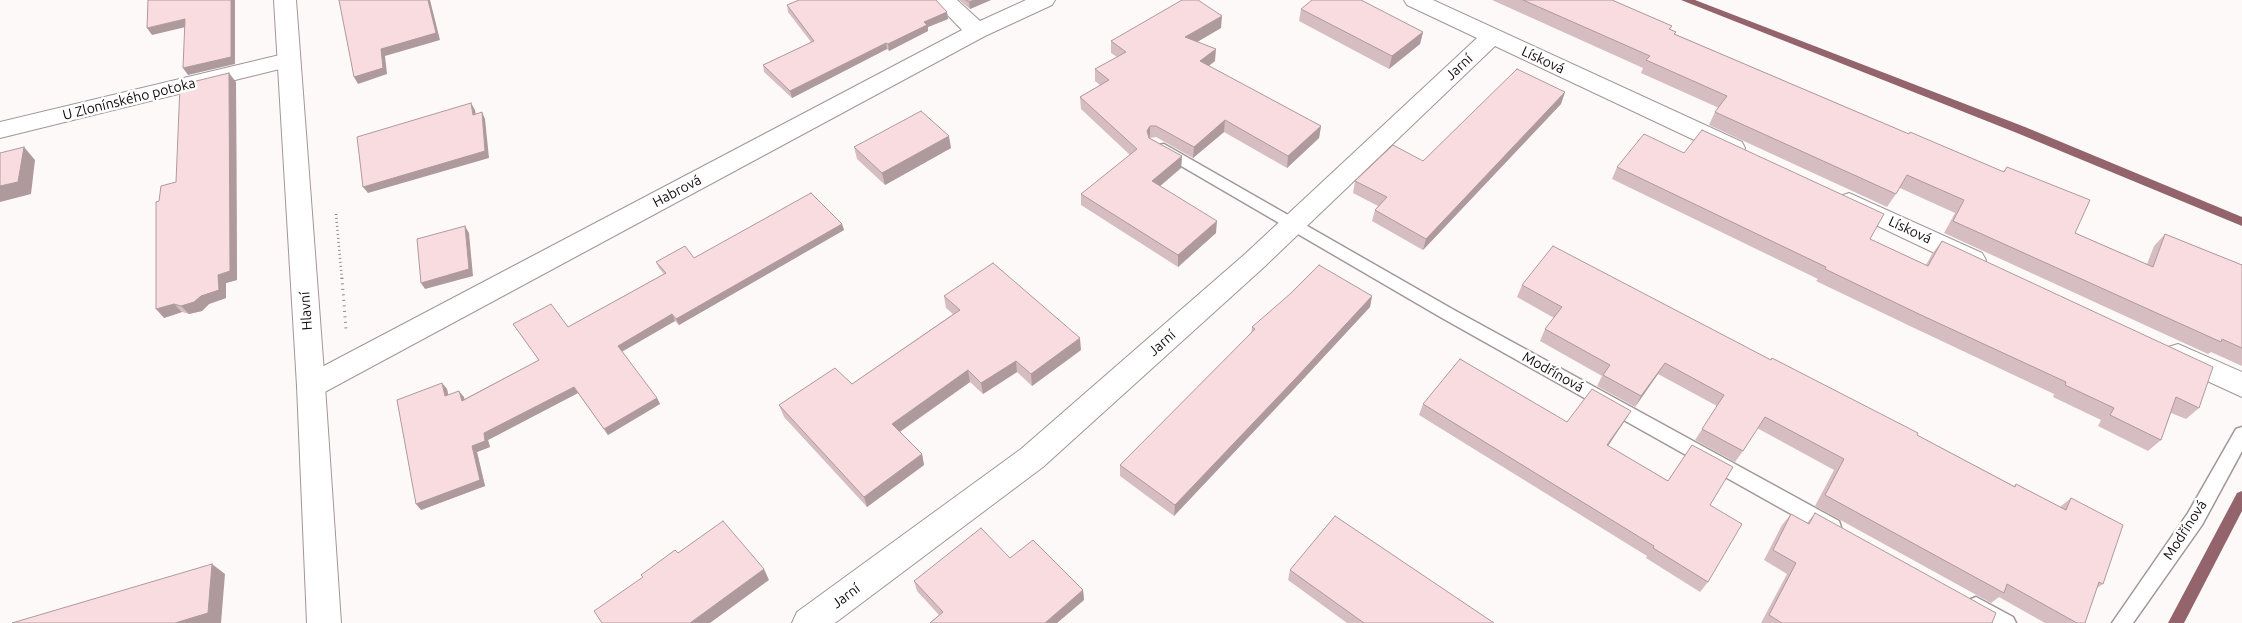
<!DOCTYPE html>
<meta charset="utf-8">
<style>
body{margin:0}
canvas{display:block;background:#fef9f9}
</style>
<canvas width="2242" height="623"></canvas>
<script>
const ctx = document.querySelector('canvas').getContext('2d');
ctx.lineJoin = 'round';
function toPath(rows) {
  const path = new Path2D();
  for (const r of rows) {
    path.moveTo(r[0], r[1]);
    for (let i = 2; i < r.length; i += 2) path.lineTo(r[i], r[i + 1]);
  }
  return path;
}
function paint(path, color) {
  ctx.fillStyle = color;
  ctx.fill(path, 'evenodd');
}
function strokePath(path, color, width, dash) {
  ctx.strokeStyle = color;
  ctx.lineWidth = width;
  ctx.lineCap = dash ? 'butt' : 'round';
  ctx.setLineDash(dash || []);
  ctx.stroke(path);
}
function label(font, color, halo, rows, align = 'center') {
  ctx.font = font + ' Ubuntu,sans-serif';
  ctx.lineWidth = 5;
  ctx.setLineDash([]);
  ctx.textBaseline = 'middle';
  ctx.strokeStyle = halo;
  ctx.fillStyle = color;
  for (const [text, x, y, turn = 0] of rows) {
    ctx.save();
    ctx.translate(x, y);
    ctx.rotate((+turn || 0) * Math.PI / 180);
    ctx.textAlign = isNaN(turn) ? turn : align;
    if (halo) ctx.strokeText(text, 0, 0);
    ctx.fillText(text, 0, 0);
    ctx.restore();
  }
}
paint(toPath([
 [1681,0,1695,0,2025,127,2242,217,2242,226,2017,133,1681,0],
 [2242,491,2242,511,2184,623,2168,623,2237,493,2242,491]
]), '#93646c');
const service = toPath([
 [1164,144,1454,310,1839,521,1841,527,1839,533,1832,535,1825,533,1442,318,1159,153,1157,149,1159,145,1164,144],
 [2242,427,2242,451,2202,525,2133,623,2112,623,2188,513,2236,429,2242,427],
 [1976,597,2013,617,2016,623,1988,623,1969,612,1966,606,1969,600,1976,597]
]);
const minor = toPath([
 [933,0,957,0,980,21,1026,0,1055,0,1052,5,985,36,321,394,311,398,301,394,297,386,301,378,962,30,933,0],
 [1404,0,1433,0,1742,142,1745,148,1742,154,1733,156,1724,154,1495,46,1263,268,1043,467,835,623,792,623,797,612,1021,449,1245,254,1477,38,1407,5,1404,0],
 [288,53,296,55,299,60,296,65,0,138,0,122,288,53],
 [1849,193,1982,253,1986,260,1982,267,1973,270,1964,267,1840,208,1836,202,1840,196,1849,193],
 [2178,344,2242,372,2242,397,2168,363,2164,355,2168,347,2178,344]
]);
const tertiary = toPath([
 [274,0,296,0,325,386,341,623,307,623,297,386,274,0]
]);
strokePath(service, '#a19698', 3);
strokePath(minor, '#a19698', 2);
strokePath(tertiary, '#a19698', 2);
strokePath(toPath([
 [336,214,342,280]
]), '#908b8c', 2.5, [1, 3]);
strokePath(toPath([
 [342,278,346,330]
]), '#908b8c', 3, [1, 4.5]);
paint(service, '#fff');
paint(minor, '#fff');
paint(tertiary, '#fff');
paint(toPath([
 [959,0,991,0,970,9],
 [1492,0,1612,0,1672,26,1670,30,1676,32,1675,34,1909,134,2003,172,2007,167,2075,233,2147,264,2154,246,2165,234,2242,265,2242,366,2211,352,2208,354,1944,233,1955,213,1900,188,1887,207,1709,125,1715,112,1719,108,1641,73,1643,68],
 [787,5,947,12,948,19,928,27,928,31,889,51,887,49,792,98,764,72,763,65,811,42,788,12],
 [1301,9,1423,32,1420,44,1389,69,1299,21],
 [1221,28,1197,42,1215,61,1209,66,1321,126,1319,138,1287,168,1224,132,1193,158,1156,137,1150,138,1182,156,1181,168,1160,186,1216,233,1178,267,1081,205,1081,194,1130,155,1081,109,1080,97,1100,85,1095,81,1095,69,1117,57,1111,53,1111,41],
 [236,82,237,280,226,283,226,298,209,304,202,311,189,314,182,312,164,318,159,201,176,182],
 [1565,92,1561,104,1423,250,1372,221,1375,210,1378,206,1353,193,1355,181,1423,161],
 [854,147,951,148,885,185,857,159],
 [1617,167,1870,239,1926,265,1932,254,1942,241,2199,408,2186,419,2171,413,2161,440,2148,451,2098,426,2101,420,2053,397,2054,394,1912,327,1816,281,1818,279,1612,179],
 [842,224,844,230,679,325,675,321,622,352,657,398,660,404,608,435,578,393,488,440,490,447,477,452,485,486,421,510,442,383,447,389,448,395,464,397,464,399,539,360,513,324,568,327,664,274,659,268,656,262,694,258],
 [1522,285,1771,360,1917,435,2014,486,2016,484,2060,507,2071,498,2103,584,2097,588,2085,623,2045,623,1999,597,1991,603,1815,506,1834,470,1757,428,1743,451,1735,462,1695,440,1717,406,1658,374,1635,407,1597,386,1602,376,1540,341,1545,329,1554,318,1517,297],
 [944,296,1081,350,1032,386,1017,372,983,394,970,382,900,432,922,454,924,465,867,507,784,417,779,405,852,384,953,314,946,308],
 [1372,296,1370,307,1293,390,1174,516,1120,476,1120,465,1251,334,1252,327],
 [1423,404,1567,422,1624,422,1608,446,1710,505,1708,582,1700,592,1646,558,1647,556,1419,415],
 [1815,513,1992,623,1761,623,1787,574,1764,560,1782,525,1791,514,1807,523],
 [1010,558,1083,590,1084,600,1057,623,930,623,939,615,917,591,914,581],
 [1290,570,1494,623,1347,623,1288,580]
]), '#d6bdc1');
paint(toPath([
 [231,0,235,0,235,64,188,75,183,68],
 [428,0,430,0,440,40,385,56,387,74,358,84,354,77],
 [975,0,991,0,970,9,969,2],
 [947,12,948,19,928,27,928,31,889,51,888,44,924,22],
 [1222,16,1221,28,1185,49,1185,37],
 [185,19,190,26,152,35,147,28],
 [1423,32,1420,44,1389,69,1392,56],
 [886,43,887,49,792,98,790,91],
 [1216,49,1215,61,1199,73,1200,61],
 [229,73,236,82,237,280,226,283,226,298,209,304,202,311,189,314,181,306,201,296,218,275],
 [1565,92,1561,104,1423,250,1426,239],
 [471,103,475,110,477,121,473,115],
 [482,112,485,119,489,158,368,193,363,187],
 [1225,120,1224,132,1193,158,1194,147],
 [1150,126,1150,138,1147,131],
 [1321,126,1319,138,1287,168,1288,156],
 [949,136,951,148,885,185,882,173],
 [24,147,35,160,31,194,0,202,0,186],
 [1182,156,1181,168,1152,193,1152,181],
 [1217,221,1216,233,1178,267,1178,255],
 [842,224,844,230,679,325,676,319],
 [465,226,469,233,473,276,425,289,421,283],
 [1372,296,1370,307,1293,390,1174,516,1175,505],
 [174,304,182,312,164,318,156,309],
 [672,314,675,321,621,352,618,346],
 [1080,338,1081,350,1032,386,1031,374],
 [1016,361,1017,372,983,394,981,383],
 [1665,363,1658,374,1635,407,1641,396],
 [968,370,970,382,895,435,892,424],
 [442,383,447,389,450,403,445,396],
 [574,387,578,393,488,440,490,447,477,452,485,486,421,510,416,504,484,433],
 [459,391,464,397,466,407,462,401],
 [657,398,660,404,608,435,604,429],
 [1631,411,1624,422,1601,456,1607,445],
 [922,454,924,465,867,507,864,497],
 [212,564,225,574,221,623,175,623],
 [764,569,769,580,710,623,690,623],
 [1083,590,1084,600,1057,623,1045,623]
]), '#ae9a9d');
const building = toPath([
 [148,0,231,0,231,57,183,68,185,19,147,28,148,0],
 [339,0,428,0,436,33,381,49,383,68,354,77,339,0],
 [799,0,936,0,947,12,924,22,927,25,888,44,886,43,790,91,763,65,814,41,787,5,799,0],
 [966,0,975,0,969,2,966,0],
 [1182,0,1198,0,1222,16,1185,37,1216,49,1200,61,1321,126,1288,156,1225,120,1194,147,1156,126,1150,126,1147,131,1149,138,1182,156,1152,181,1217,221,1178,255,1081,194,1137,149,1080,97,1109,80,1095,69,1126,52,1111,41,1182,0],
 [1312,0,1361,0,1423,32,1392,56,1301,9,1312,0],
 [1523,0,1612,0,1672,26,1669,29,1676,32,1674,34,1909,134,1910,132,2004,172,2007,167,2090,200,2075,233,2153,267,2165,234,2242,265,2242,348,2222,339,2221,342,1953,221,1964,200,1907,175,1896,194,1715,112,1727,96,1646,60,1650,56,1523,0],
 [1517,69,1565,92,1426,239,1375,210,1387,197,1355,181,1393,145,1423,161,1517,69],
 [229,73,230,271,218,275,219,290,201,296,194,302,181,306,174,304,156,309,156,202,159,201,161,186,176,182,180,85,229,73],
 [471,103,473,115,482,112,485,151,363,187,357,137,471,103],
 [921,111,949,136,882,173,854,147,921,111],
 [1702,130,1884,214,1870,239,1928,266,1942,241,2213,367,2199,408,2176,397,2161,440,2110,415,2114,408,2065,385,2066,382,1921,315,1825,269,1826,267,1617,167,1644,134,1684,153,1702,130],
 [24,147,18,182,0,186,0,153,24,147],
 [811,193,842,224,676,319,672,314,618,346,657,398,604,429,574,387,484,433,485,441,472,446,480,480,416,504,397,400,442,383,445,396,459,391,462,401,539,360,513,324,551,304,568,327,666,273,656,262,685,246,694,258,811,193],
 [465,226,469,269,421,283,417,239,465,226],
 [1553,246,1771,360,1772,358,1918,433,1917,435,2015,487,2016,484,2066,510,2071,498,2123,525,2103,584,2099,582,2085,623,2077,623,2007,584,2004,593,1825,495,1844,459,1765,417,1743,451,1702,429,1724,395,1665,363,1641,396,1603,375,1610,365,1545,329,1562,307,1522,285,1553,246],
 [993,263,1080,338,1031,374,1016,361,981,383,968,370,892,424,922,454,864,497,779,405,835,368,852,384,960,310,944,296,993,263],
 [1319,265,1372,296,1295,379,1175,505,1120,465,1255,329,1252,327,1290,294,1319,265],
 [1460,359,1567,422,1592,389,1631,411,1607,445,1668,481,1692,445,1733,467,1710,505,1742,524,1708,582,1653,548,1654,546,1423,404,1460,359],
 [1815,513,1996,613,1992,623,1782,623,1769,615,1796,563,1773,550,1791,514,1809,524,1815,513],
 [1335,516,1494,623,1364,623,1290,570,1335,516],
 [723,521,764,569,690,623,602,623,594,611,643,577,641,575,675,550,678,553,723,521],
 [981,528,1010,558,1033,540,1083,590,1045,623,930,623,943,612,914,581,981,528],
 [212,564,208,613,175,623,12,623,212,564]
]);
paint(building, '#f9dce0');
strokePath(building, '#ae9a9d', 1);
label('14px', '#0e0a0b', '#fff', [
 ["Lísková",1543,60,25],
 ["Jarní",1459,67,-43],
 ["U Zlonínského potoka",129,99,-14],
 ["Habrová",677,191,-28],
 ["Lísková",1910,230,25],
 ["Hlavní",306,311,-94],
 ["Jarní",1162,343,-42],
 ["Modřínová",1553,372,29],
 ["Modřínová",2185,530,-57],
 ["Jarní",846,596,-37]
]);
</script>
